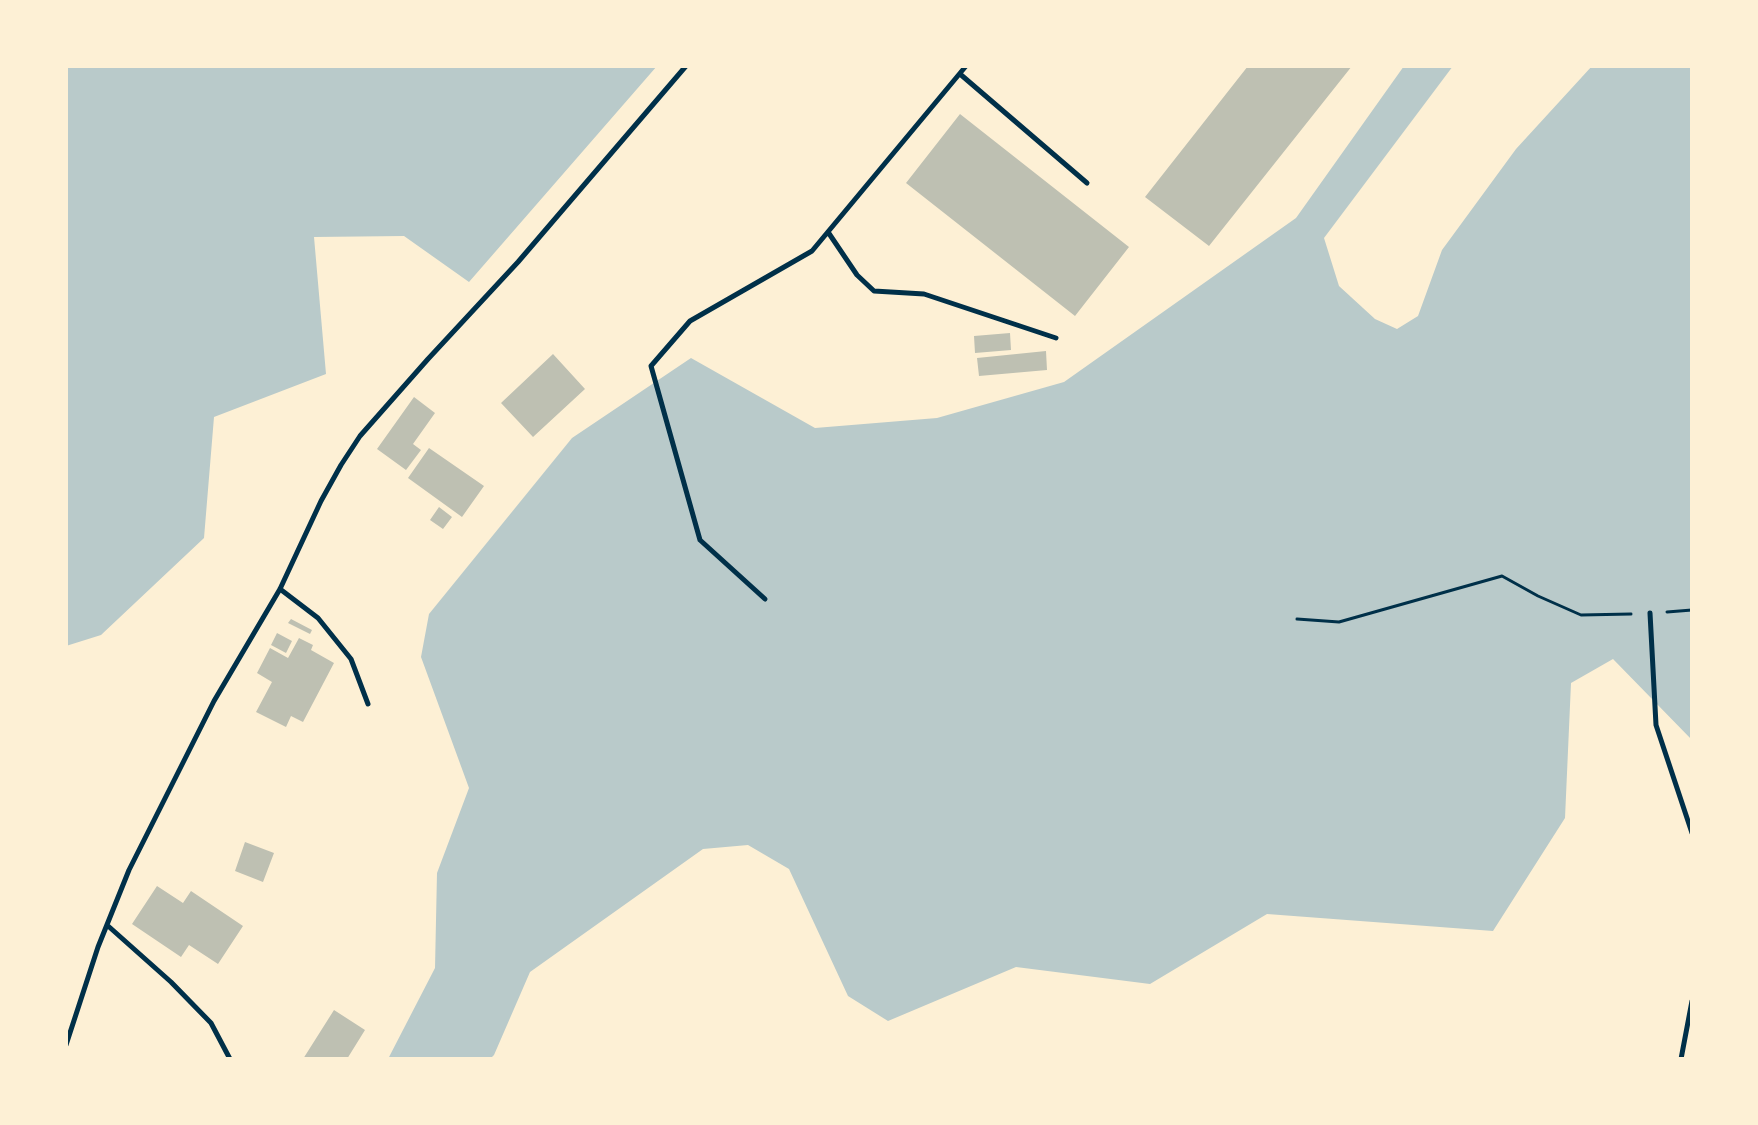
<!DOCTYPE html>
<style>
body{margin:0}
#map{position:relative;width:1758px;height:1125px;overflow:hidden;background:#fdf0d5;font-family:"PT Sans Narrow",sans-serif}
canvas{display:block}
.frame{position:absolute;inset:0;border:68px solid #fdf0d5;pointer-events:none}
</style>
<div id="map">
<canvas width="1758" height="1125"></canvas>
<div class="frame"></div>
</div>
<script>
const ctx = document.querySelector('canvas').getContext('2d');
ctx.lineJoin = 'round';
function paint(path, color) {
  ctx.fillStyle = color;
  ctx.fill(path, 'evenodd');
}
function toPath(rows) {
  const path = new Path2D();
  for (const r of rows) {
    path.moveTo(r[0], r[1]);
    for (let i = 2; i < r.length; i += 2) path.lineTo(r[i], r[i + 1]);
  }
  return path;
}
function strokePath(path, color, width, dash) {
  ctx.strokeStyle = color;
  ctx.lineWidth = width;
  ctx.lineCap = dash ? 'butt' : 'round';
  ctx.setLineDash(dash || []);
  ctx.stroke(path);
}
paint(toPath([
 [66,66,657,66,469,282,404,236,314,237,326,374,214,417,204,538,101,635,66,646],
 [1404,66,1453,66,1324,238,1339,286,1375,319,1397,329,1418,316,1442,250,1516,149,1592,66,1692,66,1692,740,1613,659,1571,683,1565,818,1493,931,1267,914,1150,984,1016,967,888,1021,848,996,789,869,748,845,703,849,530,972,494,1055,490,1059,388,1059,435,968,437,873,469,788,421,657,429,614,572,438,691,358,815,428,937,418,1064,382,1296,218]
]), '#b9caca');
paint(toPath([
 [1248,66,1352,66,1209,246,1145,197],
 [960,114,1129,247,1075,316,906,183],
 [1010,333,1011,350,975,353,974,336],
 [1046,351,1047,370,979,376,977,358],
 [553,354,585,389,533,437,501,403],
 [414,397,435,413,413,444,421,450,406,470,377,449],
 [429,448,484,486,462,517,408,478],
 [439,507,452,517,443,529,430,520],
 [291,619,312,630,310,634,288,623],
 [277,633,292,641,286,653,271,645],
 [299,638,313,645,311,650,334,663,303,722,291,716,286,727,256,712,272,682,257,673,270,648,288,658],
 [245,842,274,853,263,882,235,871],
 [157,886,183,903,191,891,243,926,218,964,189,945,181,957,132,924],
 [334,1010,365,1030,347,1059,303,1059]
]), '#bec0b2');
strokePath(toPath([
 [1667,612,1692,610],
 [1297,619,1339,622,1502,576,1538,596,1581,615,1631,614]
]), '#003049', 3);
strokePath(toPath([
 [960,74,1087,183],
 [828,232,857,275,874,291,924,294,1056,338],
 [280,589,318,618,351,659,368,704],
 [765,599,700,540,651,366,690,321,812,251,966,66],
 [1650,613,1656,725,1692,833],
 [107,925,171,982,211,1023,230,1059],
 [66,1045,98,947,129,870,214,701,280,589,321,501,341,465,360,436,428,359,518,262,686,66],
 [1681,1059,1692,1001]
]), '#003049', 5);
</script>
